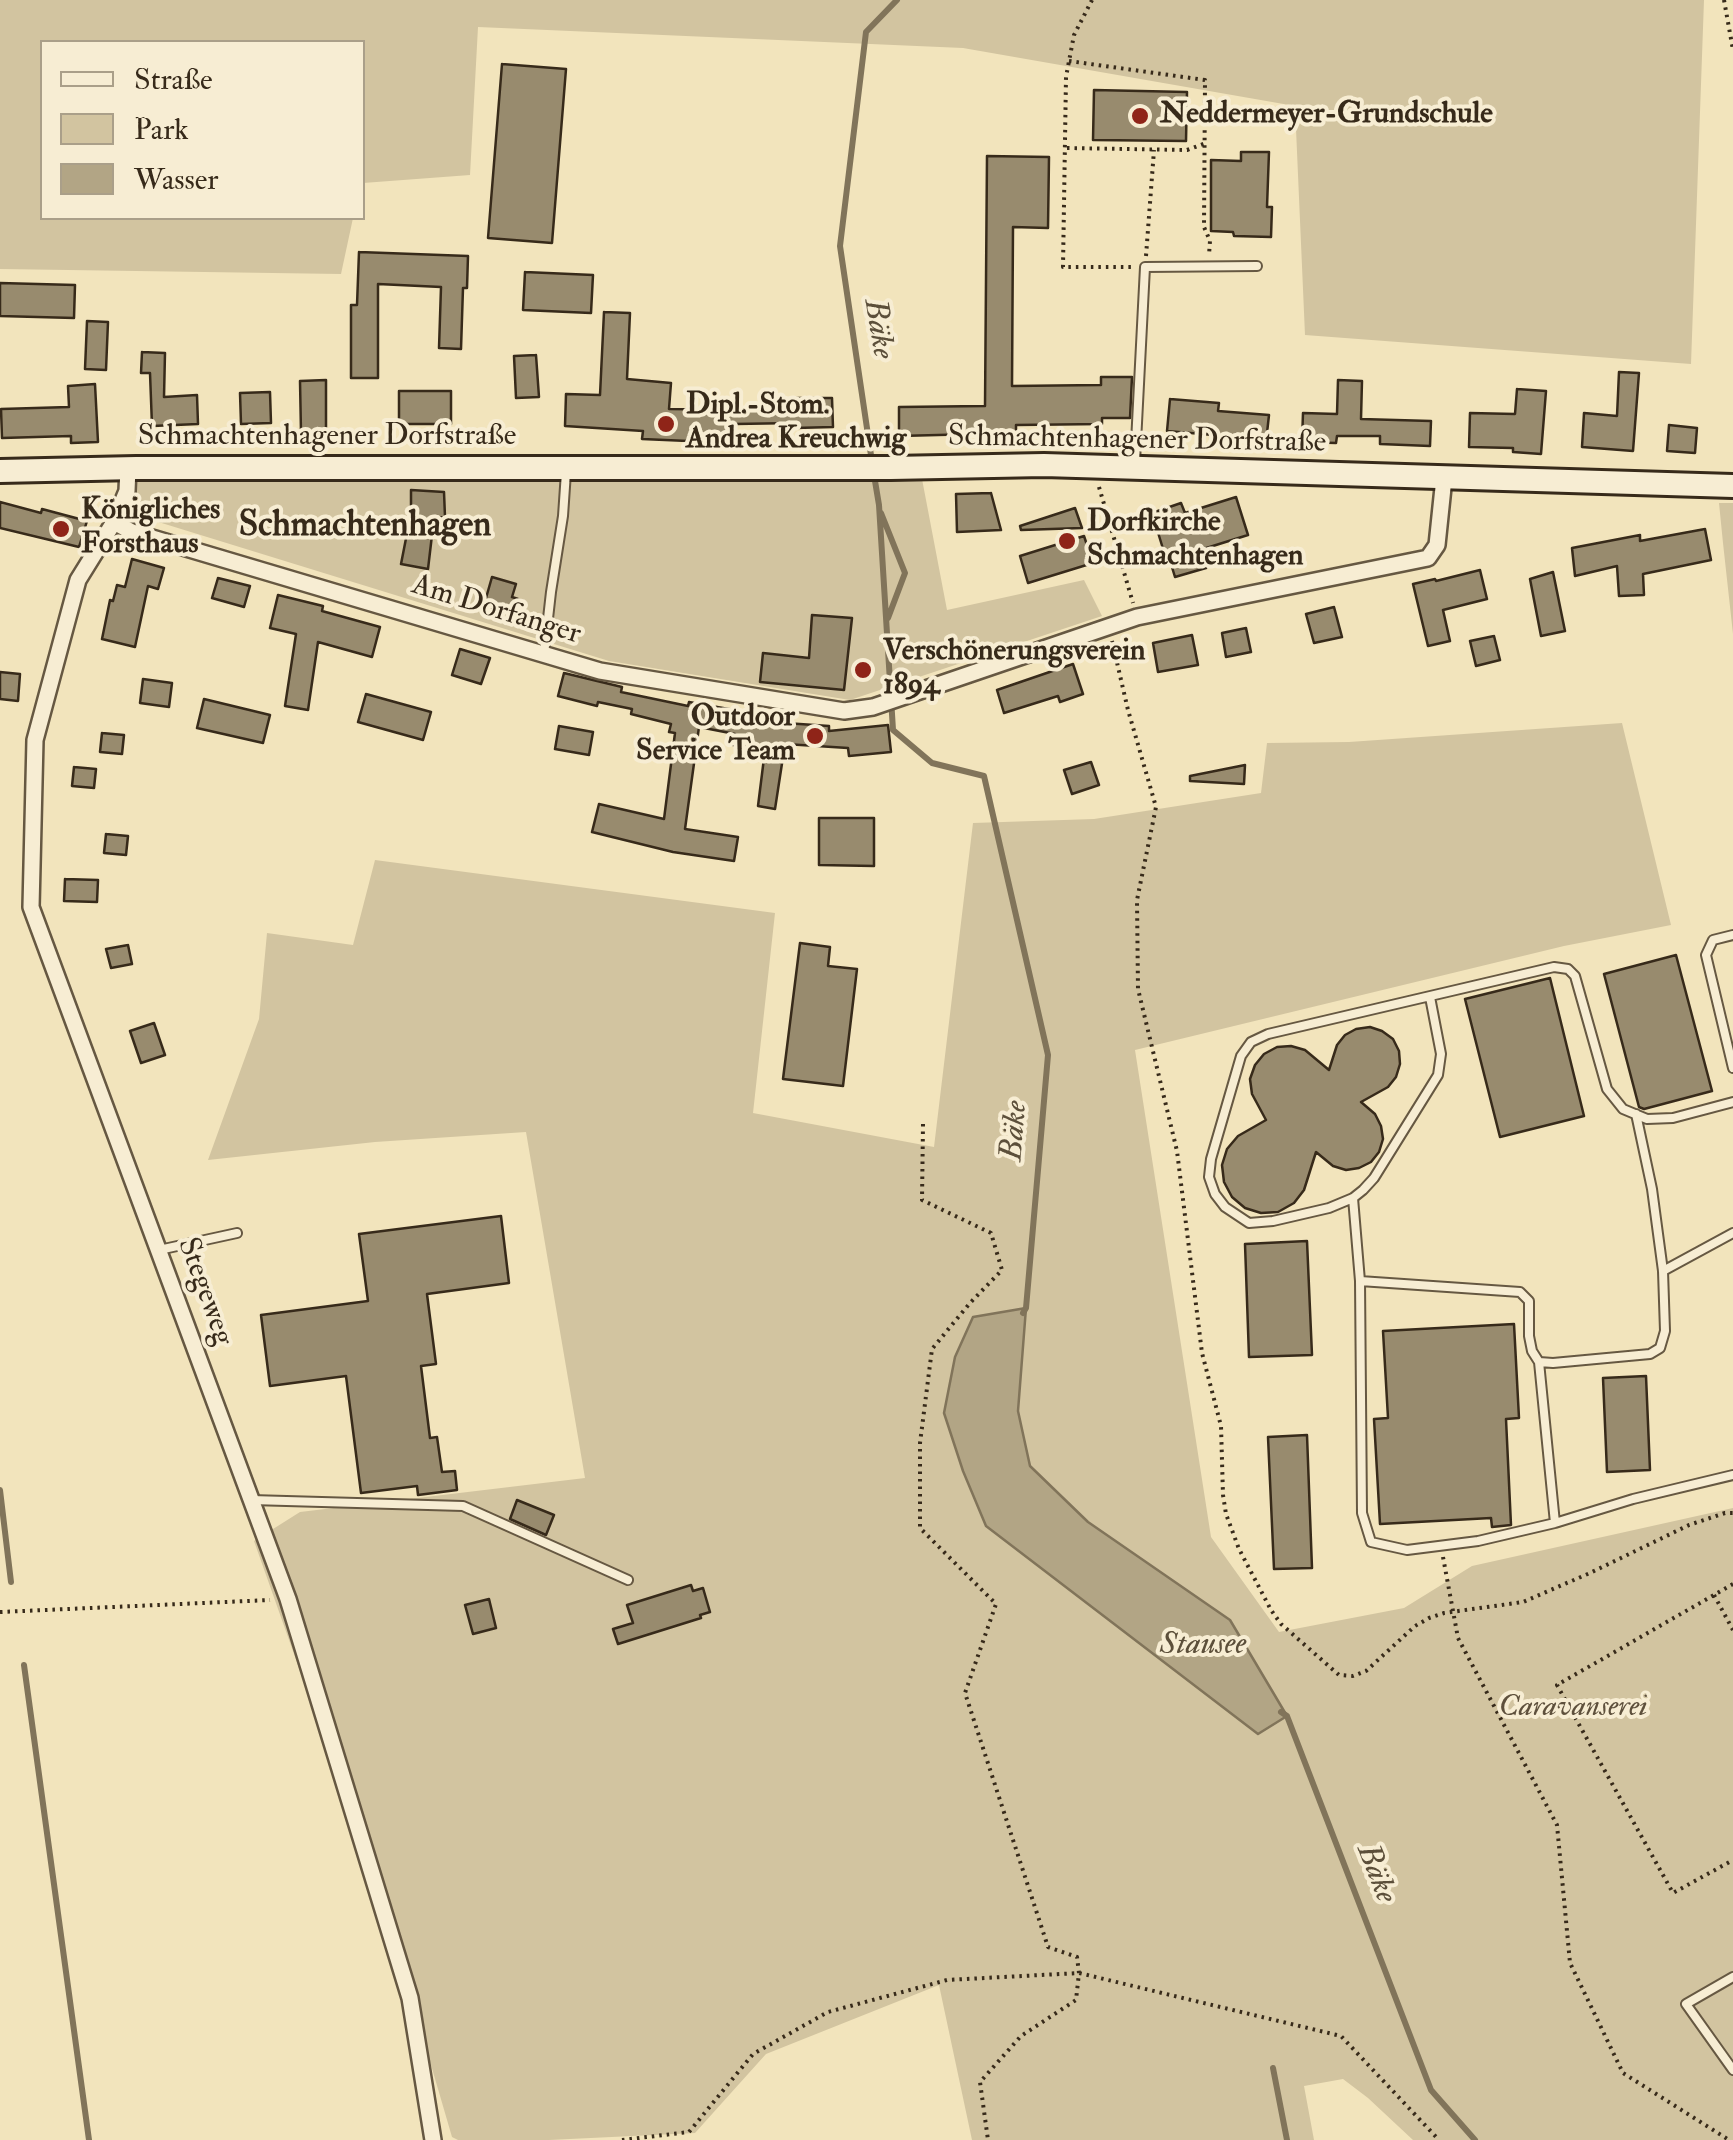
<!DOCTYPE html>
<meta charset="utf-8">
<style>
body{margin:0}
#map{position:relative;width:1733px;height:2140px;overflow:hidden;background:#f2e4bc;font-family:"IM FELL Double Pica",serif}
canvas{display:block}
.legend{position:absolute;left:40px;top:40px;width:325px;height:180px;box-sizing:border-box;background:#f7edd3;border:2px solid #aa9f89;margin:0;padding:12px 18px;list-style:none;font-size:30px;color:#372a1a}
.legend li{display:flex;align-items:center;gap:20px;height:50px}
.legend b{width:50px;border:2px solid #aa9f89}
</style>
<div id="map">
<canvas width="1733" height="2140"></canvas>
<ul class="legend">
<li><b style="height:12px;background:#f7edd3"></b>Straße</li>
<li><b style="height:28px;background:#d2c4a0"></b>Park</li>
<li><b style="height:28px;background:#b2a585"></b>Wasser</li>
</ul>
</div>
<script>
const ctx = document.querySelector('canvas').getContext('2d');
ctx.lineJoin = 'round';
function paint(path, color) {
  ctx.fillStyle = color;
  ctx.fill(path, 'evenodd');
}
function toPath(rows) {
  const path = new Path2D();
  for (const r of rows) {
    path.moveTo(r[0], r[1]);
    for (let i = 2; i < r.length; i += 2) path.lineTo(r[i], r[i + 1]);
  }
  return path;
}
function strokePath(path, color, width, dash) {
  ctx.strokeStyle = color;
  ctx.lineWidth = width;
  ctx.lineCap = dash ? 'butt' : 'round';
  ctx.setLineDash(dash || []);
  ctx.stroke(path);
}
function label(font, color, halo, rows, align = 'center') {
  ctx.font = font + ' "IM FELL Double Pica",serif';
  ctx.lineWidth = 8;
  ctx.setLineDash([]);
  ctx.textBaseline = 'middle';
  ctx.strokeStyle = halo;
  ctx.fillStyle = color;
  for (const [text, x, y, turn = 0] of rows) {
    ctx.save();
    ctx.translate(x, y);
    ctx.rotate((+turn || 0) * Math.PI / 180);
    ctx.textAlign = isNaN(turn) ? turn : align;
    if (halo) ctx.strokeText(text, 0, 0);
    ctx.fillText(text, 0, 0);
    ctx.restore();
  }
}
paint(toPath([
 [0,0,1704,0,1691,364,1305,335,1295,106,963,48,478,27,470,175,363,183,362,42,42,42,42,218,353,218,341,274,0,269],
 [641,477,922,479,947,610,1084,580,1102,616,850,700,609,661,126,512,134,478],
 [1719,503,1733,503,1733,634,1723,543],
 [1622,723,1671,925,1564,946,1135,1050,1211,1537,1279,1632,1404,1608,1472,1566,1733,1508,1733,2140,1413,2140,1368,2098,1343,2079,1304,2086,1314,2140,972,2140,939,1985,766,2054,695,2133,549,2140,458,2140,452,2137,392,1931,254,1541,300,1512,585,1478,526,1132,375,1142,208,1160,259,1019,267,933,353,945,375,860,775,913,753,1113,934,1147,973,823,1094,819,1261,793,1267,743,1349,742],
 [1026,1309,1018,1412,1030,1466,1088,1522,1232,1623,1286,1716,946,1420,973,1317]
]), '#d2c4a0');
const water = toPath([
 [1026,1308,1018,1411,1030,1466,1088,1522,1230,1620,1287,1716,1258,1734,986,1526,963,1471,944,1413,955,1357,973,1317,1026,1308]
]);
paint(water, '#b2a585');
strokePath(water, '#81745a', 2.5);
strokePath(toPath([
 [872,462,840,246,866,32,897,0],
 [874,475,879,505,893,730,932,763,984,776,1048,1055,1026,1308,1023,1313],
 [881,513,905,573,888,618],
 [0,1490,11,1582],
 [24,1665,89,2140],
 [1281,1712,1287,1716,1431,2090,1475,2140],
 [1273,2068,1287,2140]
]), '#81745a', 6);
const building = toPath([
 [502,64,566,69,552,243,488,238,502,64],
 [1094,90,1187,92,1186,141,1093,140,1094,90],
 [1241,152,1269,152,1267,207,1272,207,1271,237,1234,236,1233,232,1211,231,1211,160,1241,161,1241,152],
 [987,156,1049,157,1048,228,1013,227,1012,386,1101,385,1101,377,1132,377,1130,418,1102,418,1102,424,1016,425,1016,433,899,436,899,407,985,406,987,156],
 [359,252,468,256,467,288,463,288,461,349,439,348,441,287,378,284,378,378,351,378,351,305,357,305,359,252],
 [525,272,593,275,591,313,523,310,525,272],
 [0,283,75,285,74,318,0,316,0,283],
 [604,312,630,313,627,379,671,383,669,409,760,410,760,406,795,406,795,398,832,398,833,427,795,428,795,423,735,424,735,439,688,441,642,439,643,431,565,426,566,394,600,395,604,312],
 [87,321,108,322,106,370,85,369,87,321],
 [142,352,165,353,164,397,197,395,198,424,152,426,150,373,141,373,142,352],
 [536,355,539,397,516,398,514,356,536,355],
 [1619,372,1639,373,1633,451,1582,447,1584,413,1617,416,1619,372],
 [326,380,326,432,301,433,300,381,326,380],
 [1338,380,1362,381,1361,419,1431,421,1430,446,1380,444,1380,436,1337,436,1336,443,1302,442,1303,413,1337,414,1338,380],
 [95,384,98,442,71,443,71,436,2,438,1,409,69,407,68,386,95,384],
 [1517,389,1546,391,1541,454,1513,452,1513,448,1469,447,1470,413,1515,414,1517,389],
 [399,391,451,391,451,424,399,424,399,391],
 [270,392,271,423,241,424,240,393,270,392],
 [1170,399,1219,403,1218,411,1269,415,1266,442,1237,439,1237,437,1167,431,1170,399],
 [1669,425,1697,428,1695,453,1667,451,1669,425],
 [411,490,444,492,445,517,434,518,428,569,401,564,411,513,411,490],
 [991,493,1001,530,957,532,956,494,991,493],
 [1236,497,1248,535,1200,550,1206,568,1175,577,1171,564,1168,565,1152,513,1181,503,1185,513,1236,497],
 [0,502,41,513,42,509,87,521,79,547,0,528,0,502],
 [1075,508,1082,528,1021,530,1020,526,1075,508],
 [1705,529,1711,560,1643,574,1644,595,1619,596,1617,566,1575,576,1572,548,1640,535,1640,541,1705,529],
 [1084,536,1093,563,1028,583,1020,556,1084,536],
 [132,559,164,568,158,589,148,586,135,647,102,639,110,600,113,601,117,585,125,587,132,559],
 [1480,570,1487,599,1443,610,1450,641,1428,646,1413,584,1435,579,1436,581,1480,570],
 [1553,572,1565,631,1541,636,1530,579,1553,572],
 [492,577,516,584,512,597,518,599,513,614,484,605,492,577],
 [218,578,250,586,244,607,212,598,218,578],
 [278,595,323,606,322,611,380,627,372,657,318,642,308,710,285,706,296,634,270,628,278,595],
 [1334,607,1342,637,1314,643,1306,614,1334,607],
 [812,615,852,618,844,690,760,682,763,653,809,658,812,615],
 [1246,628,1251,652,1226,657,1222,633,1246,628],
 [1192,635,1198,665,1158,672,1153,643,1192,635],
 [1494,636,1500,660,1476,666,1470,641,1494,636],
 [460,649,490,658,481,684,452,675,460,649],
 [1073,664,1083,694,1060,702,1058,696,1004,713,997,690,1073,664],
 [0,672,20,674,18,701,0,699,0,672],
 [564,673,622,687,621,692,688,706,689,702,785,719,785,723,829,726,829,731,888,725,891,752,849,756,848,748,785,744,775,809,758,806,765,750,733,745,735,734,699,727,685,829,738,837,734,861,673,852,592,832,599,804,664,819,675,733,669,732,671,724,631,714,632,709,598,702,597,706,558,696,564,673],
 [143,679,172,683,169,707,140,703,143,679],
 [366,694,431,712,423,740,358,722,366,694],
 [204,699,270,715,263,743,197,728,204,699],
 [559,726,593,732,589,755,555,749,559,726],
 [102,733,124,735,122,754,100,752,102,733],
 [1091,762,1099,785,1072,794,1064,770,1091,762],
 [1245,765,1244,784,1190,781,1190,776,1245,765],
 [74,767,96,769,94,788,72,786,74,767],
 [819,818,874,818,874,866,819,865,819,818],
 [106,834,128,836,126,855,104,853,106,834],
 [65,879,98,880,97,902,64,901,65,879],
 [800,943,830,947,828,966,857,969,843,1086,783,1079,800,943],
 [128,945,132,964,111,968,106,949,128,945],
 [1676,955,1712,1091,1644,1109,1639,1107,1604,974,1676,955],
 [1550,978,1584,1116,1500,1137,1465,999,1550,978],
 [154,1023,165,1055,141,1063,130,1031,154,1023],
 [1370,1027,1382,1031,1393,1039,1399,1051,1400,1064,1396,1077,1388,1087,1361,1102,1375,1114,1381,1126,1383,1139,1379,1152,1371,1162,1359,1168,1346,1170,1333,1166,1316,1152,1304,1190,1294,1203,1278,1212,1261,1213,1245,1208,1232,1197,1224,1182,1222,1165,1227,1149,1238,1136,1266,1120,1252,1094,1250,1079,1255,1065,1264,1054,1277,1047,1291,1046,1305,1050,1329,1070,1337,1045,1345,1035,1356,1029,1370,1027],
 [501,1216,509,1283,427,1294,436,1364,421,1366,430,1438,437,1437,442,1472,455,1471,457,1490,418,1495,417,1486,361,1493,346,1376,270,1386,261,1315,368,1301,359,1234,501,1216],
 [1307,1241,1312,1355,1249,1357,1245,1244,1307,1241],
 [1514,1324,1519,1418,1506,1419,1511,1525,1492,1527,1491,1518,1380,1524,1374,1419,1388,1418,1383,1331,1514,1324],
 [1646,1376,1650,1470,1607,1472,1603,1378,1646,1376],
 [1307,1435,1312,1568,1274,1569,1268,1437,1307,1435],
 [517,1500,554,1515,546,1535,510,1519,517,1500],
 [691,1585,693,1591,703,1588,710,1612,700,1615,701,1618,618,1644,613,1629,633,1623,627,1605,691,1585],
 [489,1599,496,1628,473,1634,465,1605,489,1599]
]);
paint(building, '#988b6e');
strokePath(building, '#372a1a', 2.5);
const service = toPath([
 [1135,462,1145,267,1257,266],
 [544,654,551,592,563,516,566,472],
 [1733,935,1713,940,1706,955,1733,1068],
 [1430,997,1441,1054,1438,1075,1374,1178,1363,1190,1353,1198,1329,1208,1273,1221,1249,1223,1225,1207,1215,1194,1209,1177,1211,1159,1241,1056,1251,1042,1268,1034,1554,967,1568,969,1575,976,1607,1089,1623,1109,1647,1119,1673,1118,1733,1102],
 [1353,1198,1360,1281,1362,1513,1371,1542,1407,1550,1478,1541,1555,1523,1633,1499,1733,1475],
 [159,1250,237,1233],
 [1663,1271,1733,1233],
 [1360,1281,1520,1292,1529,1301,1529,1336,1532,1351,1539,1362,1553,1363,1650,1354,1660,1348,1665,1331,1663,1271,1652,1189,1636,1114],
 [1539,1362,1555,1523],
 [251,1500,463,1506,628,1580],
 [1733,1977,1686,2004,1733,2070]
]);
const minor = toPath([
 [128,468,127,491,114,522,78,580,35,740,31,907,288,1599,410,1998,433,2140],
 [114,522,132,532,600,671,844,711,873,707,914,693,1137,617,1428,558,1437,545,1444,478]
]);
const secondary = toPath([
 [0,471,136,468,891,468,1044,465,1733,486]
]);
strokePath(service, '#665842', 12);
strokePath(minor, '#665842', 20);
strokePath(secondary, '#372a1a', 28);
strokePath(toPath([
 [1092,0,1074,35,1066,77,1063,267,1131,267],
 [1724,0,1733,50],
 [1069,61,1205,80,1204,227,1210,241,1209,255],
 [1067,148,1187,150,1206,143],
 [1146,256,1154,150],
 [1099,487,1133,603],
 [1112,641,1128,710,1156,807,1137,900,1138,989,1177,1151,1202,1353,1221,1426,1223,1495,1226,1514,1239,1549,1271,1610,1281,1624,1339,1675,1353,1676,1366,1671,1415,1626,1429,1618,1444,1613,1523,1602,1590,1573,1689,1525,1725,1513,1733,1513],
 [923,1124,922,1200,991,1233,1002,1270,970,1303,932,1349,920,1443,920,1528,996,1604,965,1693,1048,1947,1077,1957,1079,1973,1076,2000,1021,2036,980,2082,988,2140],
 [1443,1557,1458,1638,1557,1825,1570,1963,1623,2073,1729,2140],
 [1733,1584,1557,1685,1673,1893,1733,1860],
 [1714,1595,1733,1630],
 [0,1612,270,1600],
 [622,2140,689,2132,753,2054,828,2012,947,1980,1079,1973,1341,2036,1439,2140]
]), '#372a1a', 4, [2.5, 5]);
strokePath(service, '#f7edd3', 8);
strokePath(minor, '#f7edd3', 15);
strokePath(secondary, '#f7edd3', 22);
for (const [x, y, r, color] of [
 [1140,116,10,"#8f2418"],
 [666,424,10,"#8f2418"],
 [61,529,10,"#8f2418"],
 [1067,541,10,"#8f2418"],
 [863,670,10,"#8f2418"],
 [815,736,10,"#8f2418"]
]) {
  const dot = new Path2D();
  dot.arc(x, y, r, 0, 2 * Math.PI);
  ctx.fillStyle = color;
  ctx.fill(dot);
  strokePath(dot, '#f7edd3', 4);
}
label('bold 30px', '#372a1a', '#f7edd3', [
 ["Neddermeyer-Grundschule",1160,116],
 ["Dipl.-Stom.",686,407],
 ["Andrea Kreuchwig",686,441],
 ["Königliches",81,512],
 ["Forsthaus",81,546],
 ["Dorfkirche",1087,524],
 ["Schmachtenhagen",1087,558],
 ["Verschönerungsverein",883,653],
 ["1894",883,687],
 ["Outdoor",795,719,"right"],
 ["Service Team",795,753,"right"]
], 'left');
label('30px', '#372a1a', '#f7edd3', [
 ["Schmachtenhagener Dorfstraße",327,438],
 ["Schmachtenhagener Dorfstraße",1137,441,1],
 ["Am Dorfanger",496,611,17],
 ["Stegeweg",204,1292,70]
]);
label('italic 30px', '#5e503c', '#f7edd3', [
 ["Caravanserei",1573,1709]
]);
label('italic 32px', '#5c4f3a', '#f7edd3', [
 ["Bäke",877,329,81],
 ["Bäke",1016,1131,-85],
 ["Stausee",1203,1646],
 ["Bäke",1375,1874,69]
]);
label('bold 35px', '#372a1a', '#f7edd3', [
 ["Schmachtenhagen",365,527]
]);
</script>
